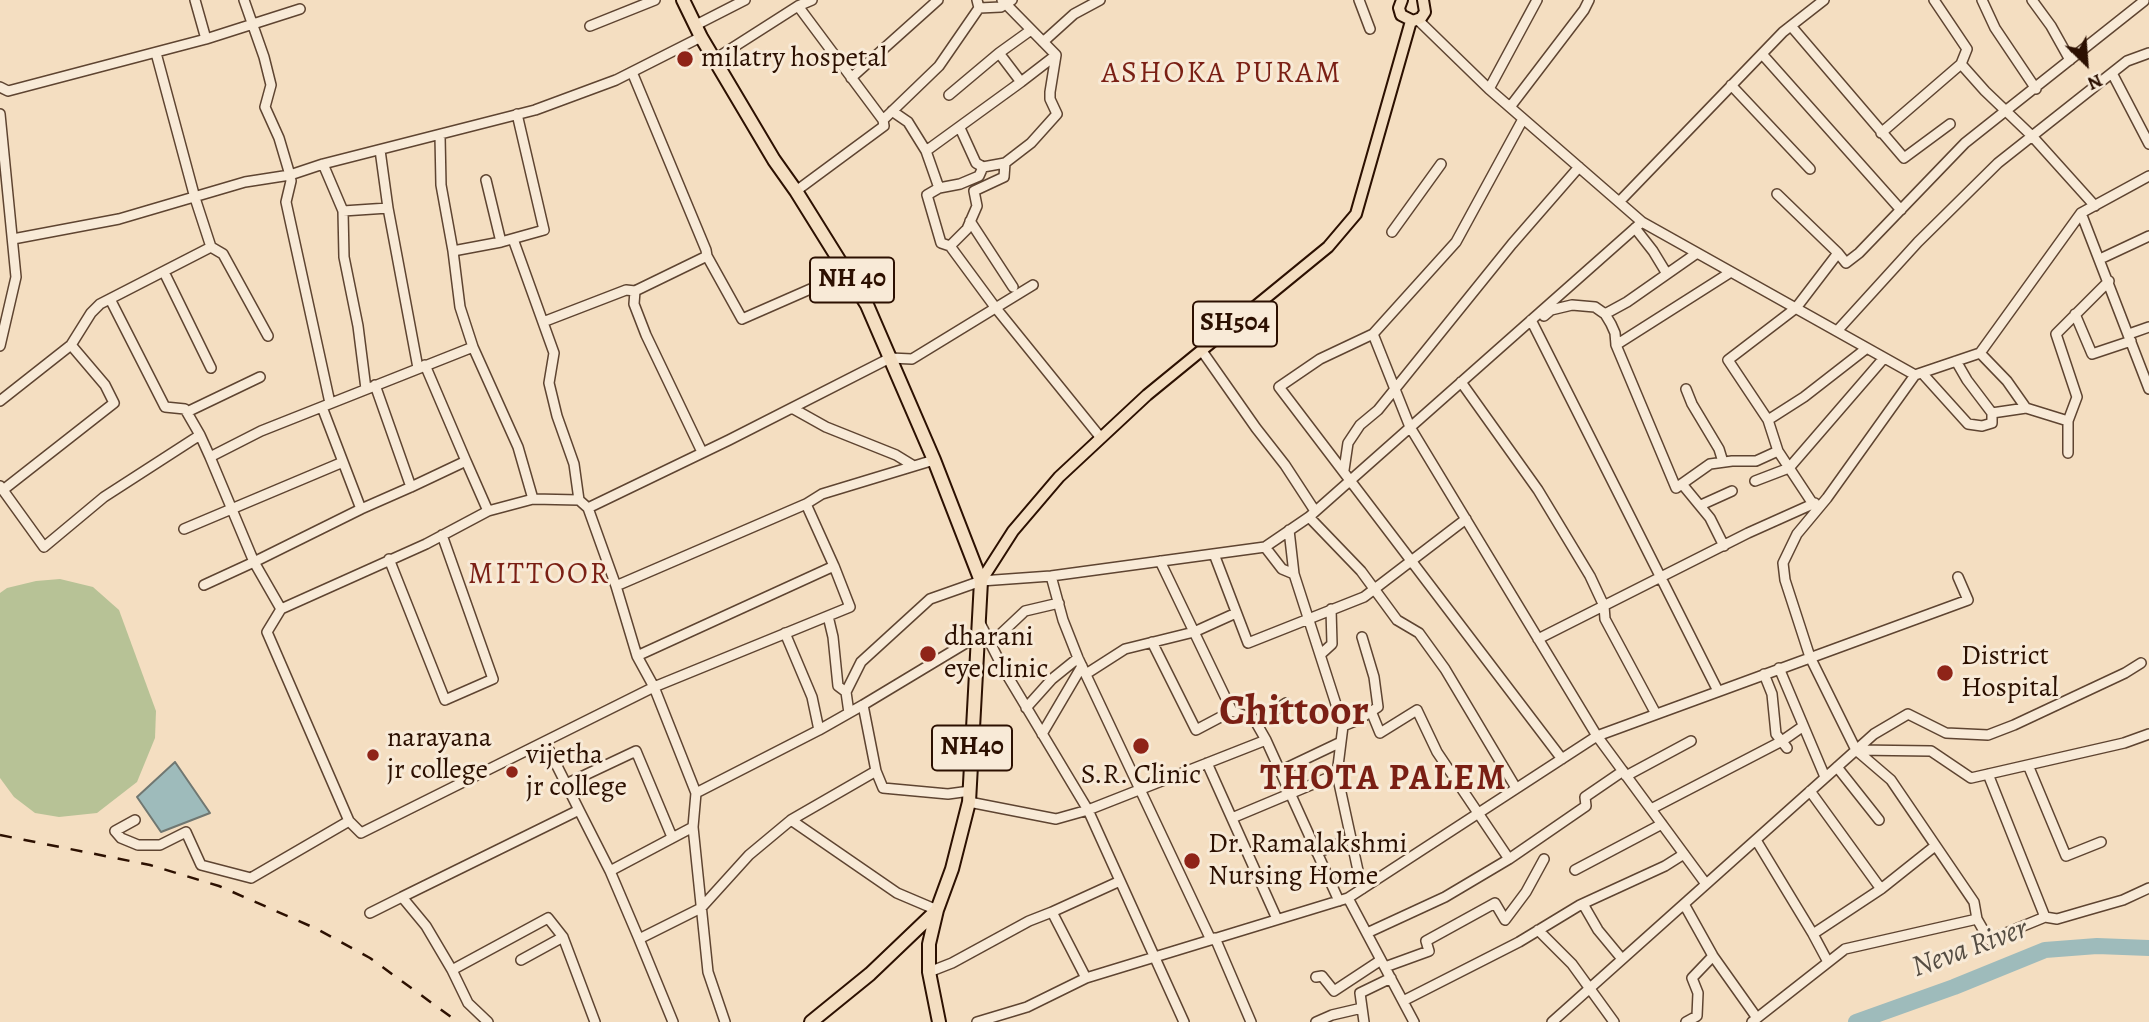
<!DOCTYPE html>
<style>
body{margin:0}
#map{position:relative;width:2149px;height:1022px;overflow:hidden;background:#f4dec1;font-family:Alegreya,serif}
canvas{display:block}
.north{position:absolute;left:2051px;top:28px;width:70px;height:70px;-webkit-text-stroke:5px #f8ead7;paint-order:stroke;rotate:155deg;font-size:19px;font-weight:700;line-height:28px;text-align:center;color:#2c1001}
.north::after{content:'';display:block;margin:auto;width:24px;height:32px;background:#2c1001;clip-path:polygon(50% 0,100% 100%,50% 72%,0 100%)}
</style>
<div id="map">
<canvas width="2149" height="1022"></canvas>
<div class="north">N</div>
</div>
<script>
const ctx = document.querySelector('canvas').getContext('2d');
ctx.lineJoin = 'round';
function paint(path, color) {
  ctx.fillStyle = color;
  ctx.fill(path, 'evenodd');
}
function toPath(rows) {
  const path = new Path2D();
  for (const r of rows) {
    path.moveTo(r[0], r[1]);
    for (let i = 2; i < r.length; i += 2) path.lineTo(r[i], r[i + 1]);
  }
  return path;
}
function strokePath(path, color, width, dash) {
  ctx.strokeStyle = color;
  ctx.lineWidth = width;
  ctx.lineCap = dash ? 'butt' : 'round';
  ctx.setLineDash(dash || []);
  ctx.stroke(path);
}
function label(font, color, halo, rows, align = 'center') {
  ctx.font = font + ' Alegreya,serif';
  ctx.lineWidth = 6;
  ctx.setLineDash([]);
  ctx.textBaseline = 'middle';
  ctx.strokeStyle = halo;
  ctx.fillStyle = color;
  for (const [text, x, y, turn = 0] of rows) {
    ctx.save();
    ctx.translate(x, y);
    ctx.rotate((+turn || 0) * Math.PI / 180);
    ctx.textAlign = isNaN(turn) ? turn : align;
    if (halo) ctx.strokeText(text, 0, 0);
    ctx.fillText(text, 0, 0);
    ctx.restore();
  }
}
paint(toPath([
 [60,579,93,587,119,610,156,711,155,738,137,782,97,813,59,817,35,813,14,797,0,778,0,593,7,588,36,581]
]), '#b7c296');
const water = toPath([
 [175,762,210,813,161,832,137,797,175,762]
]);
paint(water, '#9ebbbb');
strokePath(water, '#707771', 2);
strokePath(toPath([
 [1856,1022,1954,987,2045,950,2097,946,2149,948]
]), '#9ebbbb', 16);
const minor = toPath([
 [195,0,206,39,300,9],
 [244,0,264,57,271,85,265,107,279,138,290,175,323,164,535,110,616,80,701,37],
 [1002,0,1056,55,1050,92,1050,99,1057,114,1031,143,1005,163,1004,177,974,191,977,206,967,229,950,246,941,243,927,195,939,188,926,151,1021,82,999,53,1031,30],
 [1359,0,1370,29],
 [1982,0,1995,28,2036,89],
 [2032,0,2051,26,2070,60],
 [979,8,1001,7,1012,0],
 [1418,20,1489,89,1642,222,1915,375],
 [696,25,745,0],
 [590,26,655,0],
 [1791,26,1904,158,1950,124],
 [1043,42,1074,14,1100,0],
 [1762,54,1901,210],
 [715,59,798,6,812,0],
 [1961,64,1985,91,2032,136,2095,206],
 [632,72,706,250,707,256,742,319,847,273],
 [2112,73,2149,144],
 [851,78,938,0],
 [1021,82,1056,55],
 [1731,85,1810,169],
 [0,87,8,91,206,39],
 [1489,89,1537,0],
 [949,95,999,53],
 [1510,107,1584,10,1589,0],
 [892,111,908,122,926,151],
 [0,114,16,277,0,346],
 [1523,119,1456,242,1373,334,1320,359,1279,387,1562,759],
 [883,120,939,66,979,8,977,0],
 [960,128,976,163,983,167,1005,163],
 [1881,133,1961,64,1967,49,1934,0],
 [440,136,441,185,453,251],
 [380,150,388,208],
 [323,164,343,211,388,208,418,368],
 [2149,176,2081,213,1980,353,1915,375,1827,498,1797,534,1783,563,1785,580,1810,657,1856,750,1931,751,1971,778,2124,743,2149,734],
 [486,180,501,242],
 [939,188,960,184,979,176,983,167],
 [796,191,884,126,883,120,798,6],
 [1777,194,1838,253],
 [1619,202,1783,32,1824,0],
 [343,211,344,257,358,326,366,389],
 [2081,213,2149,389],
 [970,221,1013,287],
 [1635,228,1653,251,1667,274],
 [1392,232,1441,164],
 [13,239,119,219,245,182,290,175,291,181,286,202,330,403],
 [513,239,554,353,549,383,557,416,574,464,579,500,588,508,729,440,890,358,912,359,1033,285],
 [950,246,995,307,1101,438],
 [211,247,223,254,268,336],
 [2100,259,2149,236],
 [164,272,211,368],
 [1731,272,1616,345,1676,488,1710,464,1732,461,1756,461,1778,451,1813,504],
 [635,291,634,304,646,335,702,452],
 [110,299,165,407,185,409,200,435],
 [1605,314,1627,302,1697,253],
 [2075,314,2092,354,2131,341],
 [1544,316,1551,310,1572,305,1595,307,1605,314,1611,324,1615,333,1616,345],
 [1531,320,1718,691],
 [543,322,626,290,635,291,707,256],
 [1837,331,1918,242,1998,163,2127,61,2149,53],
 [1373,334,1410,427,1597,736,1706,884],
 [2129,334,2149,327],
 [1202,351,1256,428,1285,465,1315,511],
 [1980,353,2007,381,2026,408,2068,421],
 [1956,361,1967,380,1992,413,2026,408],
 [425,365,466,461],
 [1922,373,1968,424,1982,426,1992,423,1992,413],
 [1461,382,1538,490,1590,576,1604,606,1605,619,1656,714],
 [375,385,411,487,466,461,488,511],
 [1686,389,1692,404,1719,449,1723,462],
 [0,401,71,345,91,313,100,304,211,247,195,198,156,53],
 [792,408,826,427,896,455,914,466],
 [187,412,260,377],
 [1768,420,1804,397,1867,348],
 [1778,451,1768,420,1728,360,1796,308,1838,253,1846,263,1859,253,1965,143,2144,1],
 [2068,453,2068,421,2077,397,2056,334,2109,281],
 [210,457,254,562,361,509,322,407],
 [1344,470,1348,443,1360,425,1378,410,1512,244,1579,167],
 [1755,481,1789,468,1884,358],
 [1682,484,1710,518,1724,546],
 [0,486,44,547,104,497,200,435,210,457,261,431,473,347,460,307,453,251,501,242,544,230,517,114],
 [3,490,114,403,105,385,71,345],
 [533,499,579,500],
 [1701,505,1732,491],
 [588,508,616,586,806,504,822,494,934,460],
 [361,509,411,487],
 [1309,517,1361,571,1397,620,1419,633,1445,669,1516,788],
 [184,529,343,462],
 [1289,530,1294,574,1343,726,1337,774,1362,889],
 [1265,547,1282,569,1294,574],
 [1214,554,1248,643,1364,597,1466,519],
 [389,559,445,700,493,679,442,535],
 [1160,561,1232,711,1254,719,1266,740],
 [1051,576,1063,620,1078,658,1211,940],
 [204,585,254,562,281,609,426,544,488,511,533,499,518,447,473,347],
 [616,586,637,656,834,566,806,504],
 [281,609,267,632,349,821],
 [828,616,833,637,838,686,846,692],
 [980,623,1004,670,1088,810,1184,1022],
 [1538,639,1748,533,1815,503],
 [1152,642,1196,730,1232,711],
 [991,643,1025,611,1059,603],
 [1320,655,1332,644,1331,609],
 [637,656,654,687,850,607,834,566],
 [1779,668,1825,777],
 [1086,674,1125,649,1194,632,1236,613],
 [1764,674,1772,694,1776,734,1787,748],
 [1026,708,1052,679,1078,658],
 [1371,711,1380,733,1417,710,1437,752,1509,859],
 [849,713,846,692,861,662,930,599,981,581,1051,576,1265,547,1309,517,1642,222],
 [1256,723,1286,703],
 [1343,726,1358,720,1378,707,1374,677,1362,637],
 [819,730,863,705],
 [1042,734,1082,666],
 [545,742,579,810,402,897,426,926,452,970,548,918,563,937],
 [1207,763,1277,919],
 [2028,765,2066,856,2101,842],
 [1837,767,1879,820],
 [876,771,883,788,948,794,970,791],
 [1280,771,1341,742],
 [1988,774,2045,917,2057,919,2088,910,2123,900,2149,888],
 [1626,776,1691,741],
 [566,784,636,751,672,837],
 [1810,791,1881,889,1935,846],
 [969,802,1056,819,1088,810,1266,740,1339,901],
 [1651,809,1782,741,1802,727],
 [579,810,610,871,693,827,696,793],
 [1232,818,1337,774],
 [135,820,115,831,121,838,138,845,160,845,186,832,201,865,251,878,349,821,361,833,654,687,696,793,819,730,812,697,785,633],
 [791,820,876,771,863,705,966,643,978,640],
 [693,827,708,972,725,1022],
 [1756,840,1813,934],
 [1317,853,1351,838],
 [1575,870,1662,824],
 [610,871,639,939,701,908,749,855,791,820,897,893,937,910],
 [1348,898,1414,1022],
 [1583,904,1598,930,1622,959],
 [1684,904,1713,956,1757,1018],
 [370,913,402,897],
 [1977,919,1989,940,2045,917],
 [1538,930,1572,964,1614,1022],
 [1367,933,1445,897,1509,859,1586,806,1585,797,1623,771],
 [1215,938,1251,1022],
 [639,939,673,1022],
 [521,960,563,937,595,1022],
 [1828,962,1813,934,1881,889],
 [1385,967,1429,951,1426,941,1495,903,1505,920,1526,892,1544,859],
 [452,970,468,1003,488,1022],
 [929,972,952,963,1029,921,1052,912],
 [1316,977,1322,976,1334,991,1381,960],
 [1086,978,1052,912,1120,881],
 [1403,1001,1519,942,1580,905,1665,866,1684,854],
 [977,1022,1027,1007,1086,978,1348,898,1597,736,1968,600,1958,577],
 [1316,1022,1332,1015,1362,1008],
 [1364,1022,1360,993,1391,978],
 [1552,1022,1874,734,1908,714,1946,733,1988,735,2014,725,2125,673,2141,663],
 [1686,1022,1697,1016,1698,993,1692,978,1713,956],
 [1752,1022,1845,949,1977,919,1974,902,1891,780,1856,750]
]);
const major = toPath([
 [1402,0,1399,8,1401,15,1413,21,1421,18,1425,12,1423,0],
 [981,581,1013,531,1059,477,1147,395,1328,247,1356,214,1411,21]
]);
const highway = toPath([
 [683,0,701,37,774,160,796,191,867,305,934,460,981,581,969,802,952,869,937,910,929,944,929,972,939,1022],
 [811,1022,870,974,936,911]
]);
strokePath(minor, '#5e4431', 12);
strokePath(major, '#2c1001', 14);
strokePath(highway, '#2c1001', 16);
strokePath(minor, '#f8ead7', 9);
strokePath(major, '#f4dec1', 10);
strokePath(highway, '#f4dec1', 12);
strokePath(toPath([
 [0,835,150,865,219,886,317,929,370,958,458,1022]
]), '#2c1001', 2.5, [12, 12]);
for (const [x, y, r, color] of [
 [685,59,9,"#8f2418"],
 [928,654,9,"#8f2418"],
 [1945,673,9,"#8f2418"],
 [1141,746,9,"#8f2418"],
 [373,755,7,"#8f2418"],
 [512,772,7,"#8f2418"],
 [1192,861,9,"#8f2418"]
]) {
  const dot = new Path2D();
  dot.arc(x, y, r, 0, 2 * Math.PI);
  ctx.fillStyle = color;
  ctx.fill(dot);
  strokePath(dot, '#f8ead7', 2.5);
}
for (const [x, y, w] of [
 [852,280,84],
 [1235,324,84],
 [972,748,80]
]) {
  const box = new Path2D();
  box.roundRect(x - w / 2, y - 22.5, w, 45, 5);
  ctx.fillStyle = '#f8ead7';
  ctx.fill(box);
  strokePath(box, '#2c1001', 2);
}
label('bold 26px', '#2c1001', null, [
 ["NH 40",852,280],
 ["SH504",1235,324],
 ["NH40",972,748]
]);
label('28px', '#2c1001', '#f8ead7', [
 ["milatry hospetal",701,59],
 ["dharani",944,638],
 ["eye clinic",944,670],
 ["District",1961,657],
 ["Hospital",1961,689],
 ["narayana",387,739],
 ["jr college",387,771],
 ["vijetha",526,756],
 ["jr college",526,788],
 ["S.R. Clinic",1141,776,"center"],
 ["Dr. Ramalakshmi",1208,845],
 ["Nursing Home",1208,877]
], 'left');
ctx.letterSpacing = '2px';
label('30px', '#7a1f14', '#f8ead7', [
 ["ASHOKA PURAM",1222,75],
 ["MITTOOR",539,576]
]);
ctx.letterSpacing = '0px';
label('italic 30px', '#544c42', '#f8ead7', [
 ["Neva River",1970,949,-20]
]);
ctx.letterSpacing = '2px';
label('bold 35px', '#7a1f14', '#f8ead7', [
 ["THOTA PALEM",1384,780]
]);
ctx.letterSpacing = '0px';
label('bold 42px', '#7a1f14', '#f8ead7', [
 ["Chittoor",1294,714]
]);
</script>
